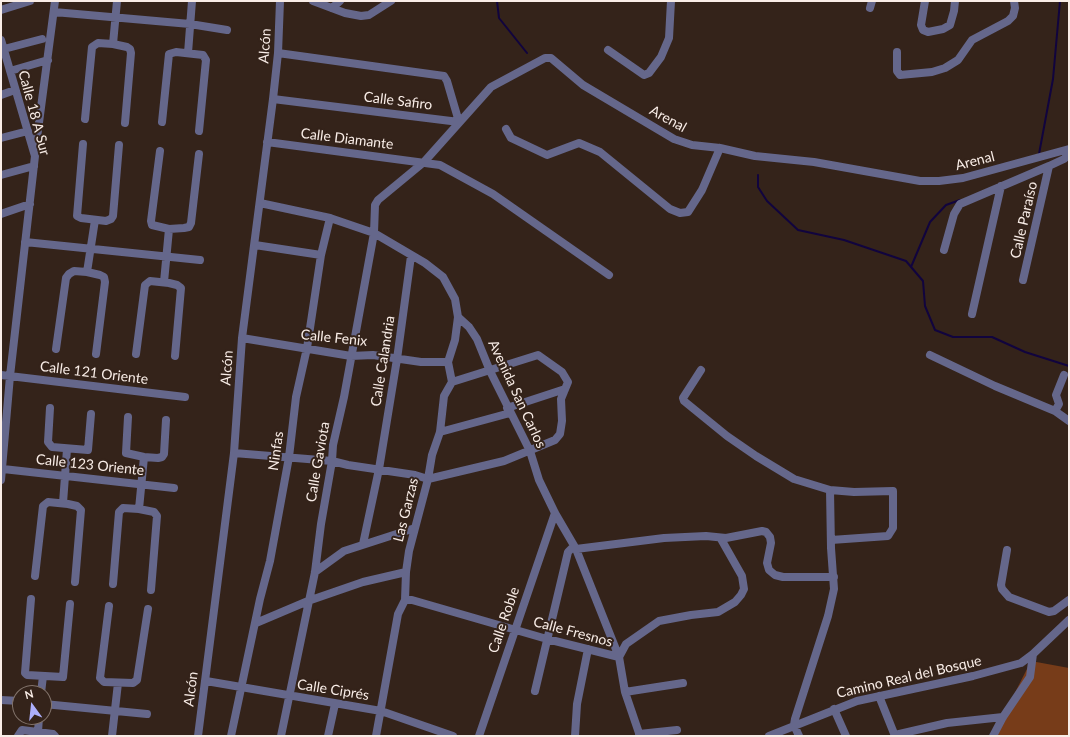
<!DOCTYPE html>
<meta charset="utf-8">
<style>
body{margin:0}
#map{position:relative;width:1070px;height:737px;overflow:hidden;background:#34231a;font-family:Lato,sans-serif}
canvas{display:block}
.frame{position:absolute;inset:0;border:2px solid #f9ede7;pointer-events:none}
.north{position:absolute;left:12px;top:685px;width:40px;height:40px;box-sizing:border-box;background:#34231a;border:1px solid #83746c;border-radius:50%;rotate:345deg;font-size:11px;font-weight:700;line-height:16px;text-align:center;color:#f9ede7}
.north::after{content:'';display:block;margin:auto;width:14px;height:18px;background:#acaffb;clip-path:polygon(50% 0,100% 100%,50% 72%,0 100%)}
</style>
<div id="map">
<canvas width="1070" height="737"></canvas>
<div class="frame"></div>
<div class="north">N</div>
</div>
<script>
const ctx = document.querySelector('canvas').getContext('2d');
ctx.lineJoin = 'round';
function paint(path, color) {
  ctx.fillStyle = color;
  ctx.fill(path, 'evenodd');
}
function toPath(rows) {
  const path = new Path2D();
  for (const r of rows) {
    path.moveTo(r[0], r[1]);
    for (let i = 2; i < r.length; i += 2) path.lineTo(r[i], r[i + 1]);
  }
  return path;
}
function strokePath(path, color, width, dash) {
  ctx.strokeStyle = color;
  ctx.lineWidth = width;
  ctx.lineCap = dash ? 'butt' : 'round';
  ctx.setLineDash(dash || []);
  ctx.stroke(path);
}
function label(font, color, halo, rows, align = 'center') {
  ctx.font = font + ' Lato,sans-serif';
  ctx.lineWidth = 4;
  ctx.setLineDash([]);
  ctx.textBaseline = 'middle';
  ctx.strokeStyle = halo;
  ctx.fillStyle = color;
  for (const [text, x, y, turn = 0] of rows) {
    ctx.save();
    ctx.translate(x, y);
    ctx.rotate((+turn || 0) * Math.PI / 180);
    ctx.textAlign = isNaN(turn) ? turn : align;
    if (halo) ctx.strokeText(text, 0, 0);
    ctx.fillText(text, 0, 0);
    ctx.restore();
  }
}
paint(toPath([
 [1031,661,1069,668,1069,736,993,736]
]), '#773c19');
strokePath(toPath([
 [497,1,499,18,527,53],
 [1039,154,1053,79,1060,1],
 [758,175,758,187,767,201,798,230,844,240,906,261,923,281,925,306,935,330,953,337,992,337,1025,352,1069,366],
 [911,267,930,222,946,205,960,200]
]), '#11043e', 2);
strokePath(toPath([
 [313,1,345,13,361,16,369,15,391,1],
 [925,1,921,25,923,30,928,32,943,29,950,25,954,11,955,1],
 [332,8,340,1],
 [870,8,872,1],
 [1,10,30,1],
 [54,12,190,24,227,30],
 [1,40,35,156,10,376,1,480],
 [113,44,117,1],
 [4,49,42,39],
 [608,50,644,75,649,73,661,57,669,38,671,1],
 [897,52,897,71,900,75,932,72,945,68,958,60,972,40,1008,21,1013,16,1015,8,1014,1],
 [188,53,192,1],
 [10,71,48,60],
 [1,95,15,90],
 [273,99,459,122,447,81,444,76,278,53],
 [85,119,92,47,98,43,113,44,127,47,130,49,131,53,125,123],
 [162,122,169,54,176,52,203,55,206,60,199,131],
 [506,129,511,138,547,155,579,143,600,152,670,209,680,213,688,212,702,190,720,148],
 [1,138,28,131],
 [267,142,440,165,493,194,609,275],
 [83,144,77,216,81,218,106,221,111,219,113,216,119,145],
 [160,151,151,221,152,225,169,229,184,228,189,227,191,223,199,154],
 [35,153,55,1],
 [1,175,34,166],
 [260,203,330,218,374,233,425,263,443,277,455,299,458,317,469,327,477,339,490,371,530,451,539,480,555,513,576,549,619,657,625,692,640,736],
 [1,214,30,204],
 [25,242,200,260],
 [255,245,321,255],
 [944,250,954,214,960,204,1049,166,1064,159,1069,154],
 [87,272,95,220],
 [1023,280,1049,166],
 [164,282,169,229],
 [972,314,1001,186],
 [242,338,351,356,373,355,421,362,448,362],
 [56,349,66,278,69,274,74,271,87,272,100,275,104,277,105,282,96,354],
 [136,354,145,285,150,281,169,283,177,285,181,288,175,356],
 [930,355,995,386,1055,411,1069,421],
 [701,370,683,398,684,401,727,436,756,456,794,479,830,490,854,492,893,491,893,528,888,536,831,540],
 [1,375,185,397],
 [50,408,48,442,52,447,88,450,91,414],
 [507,408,565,389],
 [1055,411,1059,404,1056,395,1064,375],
 [128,417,126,453,144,457,158,458,162,457,164,454,166,420],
 [440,432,510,413],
 [234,453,332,461,348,465,415,475,428,479,504,461,555,440,560,434,562,421,561,399,568,382,562,372,538,355,452,382],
 [3,469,174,488],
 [63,503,67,449],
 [139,509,144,457],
 [363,544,379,469,397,359,411,256],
 [576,549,664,538,706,536,726,538,762,531,766,532,770,537,771,543,767,563,769,570,775,575,783,577,834,577],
 [1007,550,1001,585,1002,589,1009,597,1049,612,1054,611,1069,600],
 [315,572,344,551,415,528],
 [35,576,43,506,48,502,68,504,77,506,81,510,75,582],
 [113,584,119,512,123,508,139,509,154,512,157,516,151,590],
 [31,599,25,673,27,675,63,677,70,604],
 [405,600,412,600,547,639,619,657,626,644,659,621,691,615,718,612,735,602,741,595,744,589,742,576,721,539],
 [109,606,100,678,104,682,133,683,137,680,148,609],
 [256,623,308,601,363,582,406,572],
 [206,681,381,711,453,736],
 [535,691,568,552,574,546],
 [625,692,683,683],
 [41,693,43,676],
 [879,696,895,736],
 [1,700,20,701],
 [44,704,147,714],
 [834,709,846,736],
 [38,732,39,717],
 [639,734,677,730],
 [895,735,947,723,1003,717],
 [18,736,22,730,53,734,55,736],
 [112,736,118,683],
 [198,736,234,453,242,338,273,99,278,53,280,1],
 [231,736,260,599,270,561,289,457,296,397,307,348,321,255,330,218],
 [281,736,315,572,321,524,332,461,333,445,344,397,374,233,375,205,378,200,424,162,491,87,545,58,551,58,583,85,674,139,692,145,720,148,755,156,814,162,920,181,939,181,963,178,1069,149],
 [328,736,335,704],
 [376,736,398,614,405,600,406,572,409,551,428,479,432,455,440,432,444,396,452,382,448,362,455,340,458,317],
 [479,736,555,513],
 [575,736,577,704,588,649],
 [769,736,857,701,973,676,1021,663,1033,654,1069,620],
 [799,736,794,725,795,719,828,616,834,589,831,548,830,490],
 [993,736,1003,717,1030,677,1033,654]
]), '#65678b', 8);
label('14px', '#f9ede7', '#34231a', [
 ["Alcón",265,46,-86],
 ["Calle Safiro",398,101,7],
 ["Calle 18 A Sur",34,113,75],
 ["Arenal",668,119,29],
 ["Calle Diamante",347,139,7],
 ["Arenal",975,161,-14],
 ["Calle Paraíso",1024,220,-77],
 ["Calle Fenix",334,338,6],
 ["Calle Calandria",383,361,-81],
 ["Alcón",227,368,-86],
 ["Calle 121 Oriente",94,373,7],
 ["Avenida San Carlos",517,394,65],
 ["Ninfas",276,451,-82],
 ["Calle Gaviota",318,462,-80],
 ["Calle 123 Oriente",90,465,6],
 ["Las Garzas",406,510,-76],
 ["Calle Roble",504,620,-71],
 ["Calle Fresnos",573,632,15],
 ["Camino Real del Bosque",909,677,-13],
 ["Alcón",191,689,-83],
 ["Calle Ciprés",333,690,9]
]);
</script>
